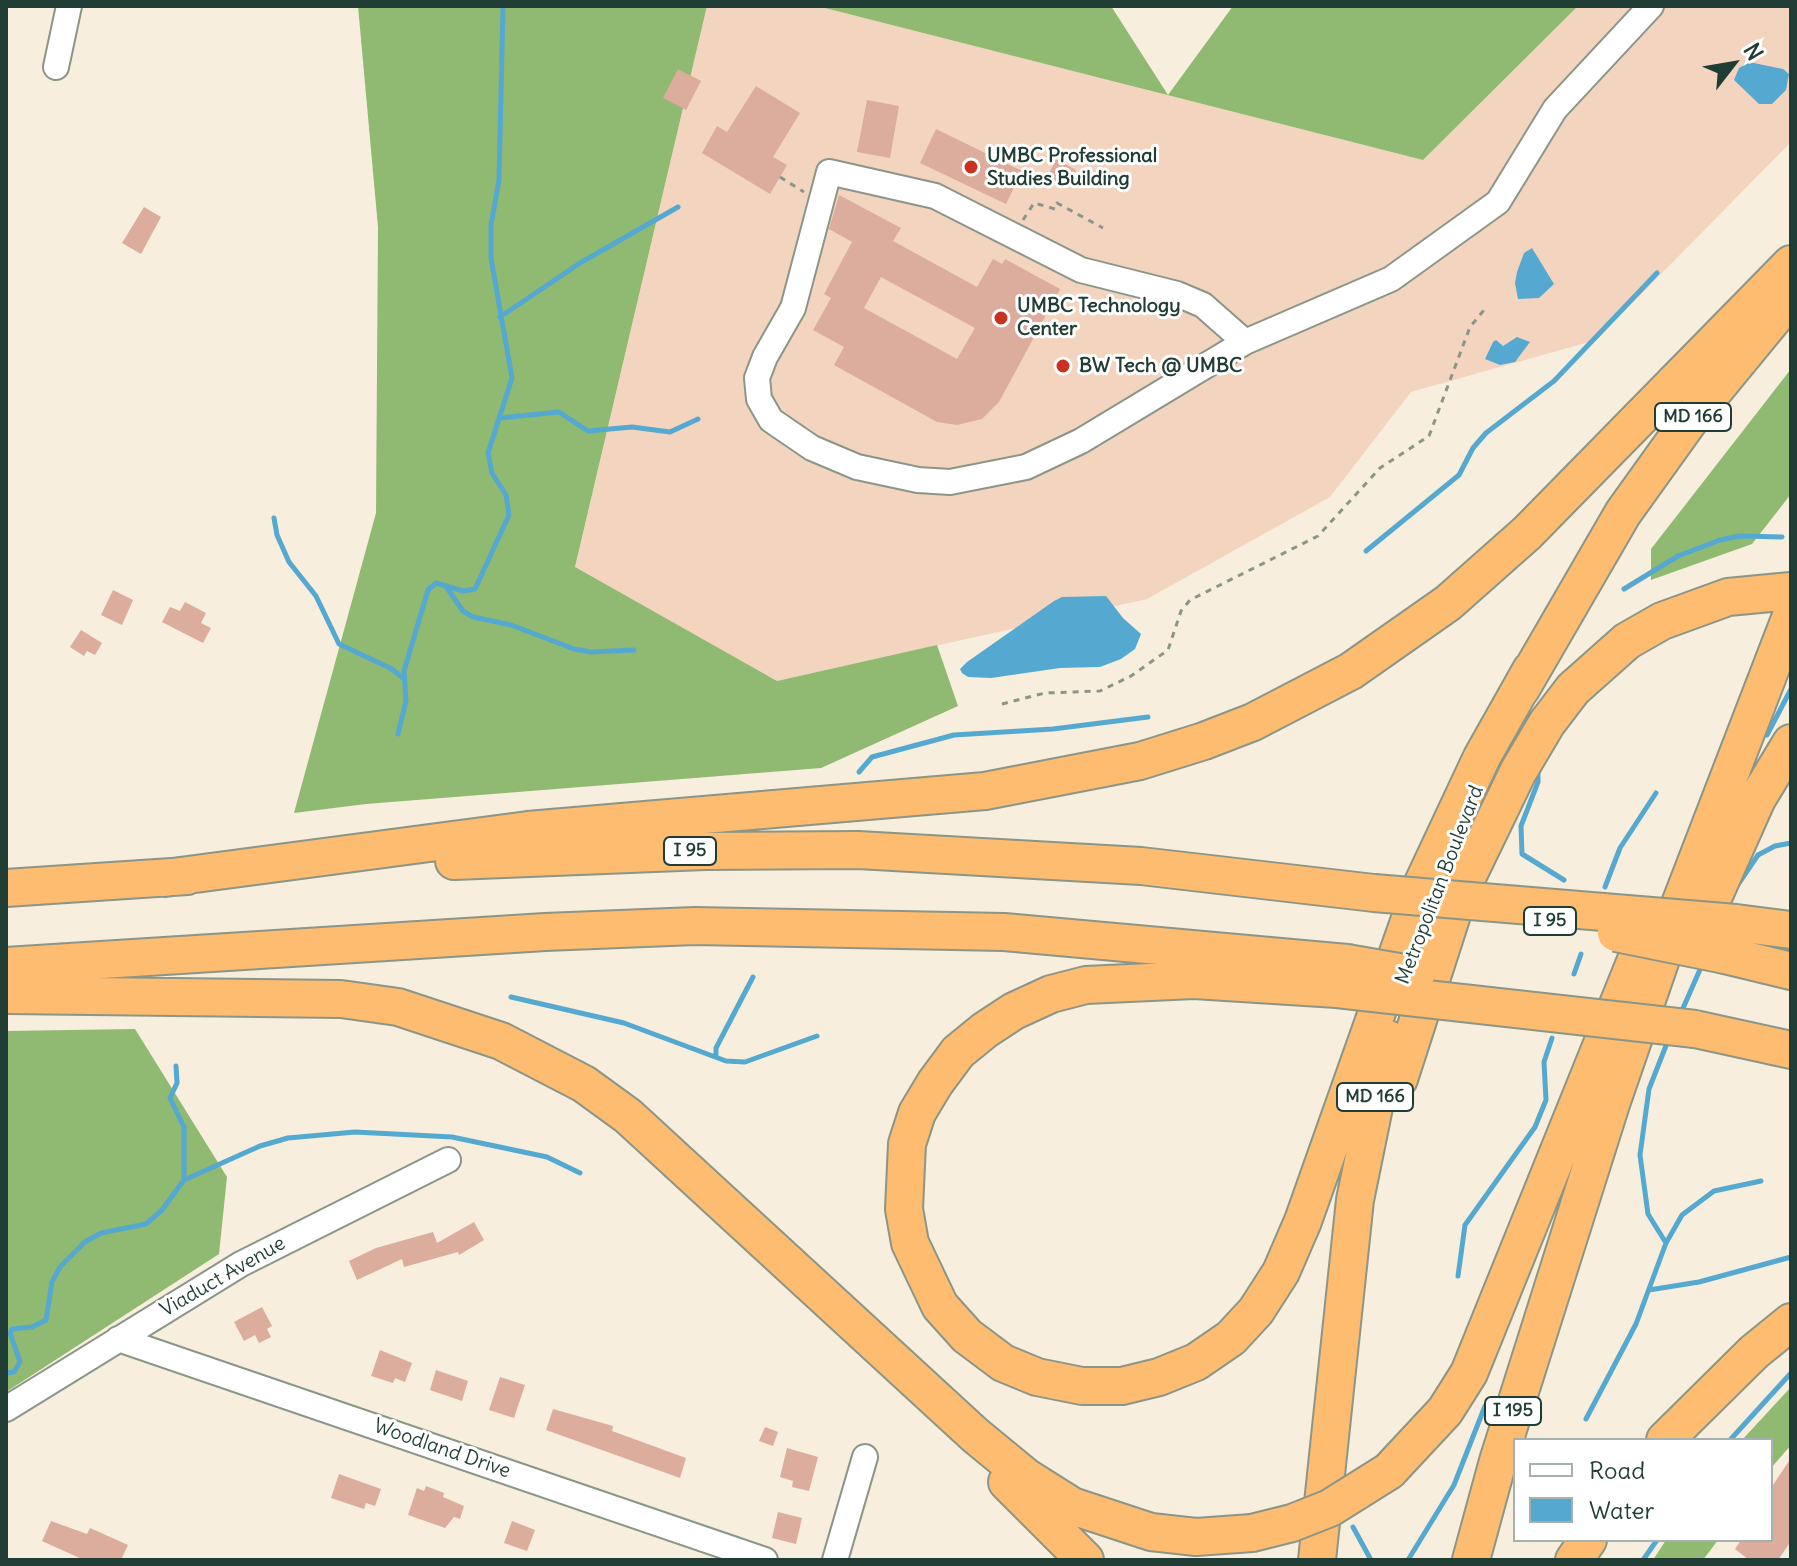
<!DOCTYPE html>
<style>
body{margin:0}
#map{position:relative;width:1797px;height:1566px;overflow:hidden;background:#f7eedd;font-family:Delius,sans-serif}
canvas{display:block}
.frame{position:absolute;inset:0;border:8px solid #1f3d34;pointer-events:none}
.legend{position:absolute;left:1513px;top:1438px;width:260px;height:104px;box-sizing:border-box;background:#fff;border:2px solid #a5b1ae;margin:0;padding:10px 14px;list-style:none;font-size:24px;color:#1f3d34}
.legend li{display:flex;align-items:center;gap:16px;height:40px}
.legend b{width:40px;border:2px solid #a5b1ae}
.north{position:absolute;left:1693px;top:24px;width:80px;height:80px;-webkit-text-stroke:6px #fff;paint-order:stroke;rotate:59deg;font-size:22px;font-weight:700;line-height:32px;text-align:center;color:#1f3d34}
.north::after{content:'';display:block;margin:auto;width:28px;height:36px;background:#1f3d34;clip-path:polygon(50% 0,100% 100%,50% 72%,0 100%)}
</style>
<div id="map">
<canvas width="1797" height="1566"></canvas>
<div class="frame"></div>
<ul class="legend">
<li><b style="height:10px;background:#fff"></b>Road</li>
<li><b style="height:22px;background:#55a9d1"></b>Water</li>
</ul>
<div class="north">N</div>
</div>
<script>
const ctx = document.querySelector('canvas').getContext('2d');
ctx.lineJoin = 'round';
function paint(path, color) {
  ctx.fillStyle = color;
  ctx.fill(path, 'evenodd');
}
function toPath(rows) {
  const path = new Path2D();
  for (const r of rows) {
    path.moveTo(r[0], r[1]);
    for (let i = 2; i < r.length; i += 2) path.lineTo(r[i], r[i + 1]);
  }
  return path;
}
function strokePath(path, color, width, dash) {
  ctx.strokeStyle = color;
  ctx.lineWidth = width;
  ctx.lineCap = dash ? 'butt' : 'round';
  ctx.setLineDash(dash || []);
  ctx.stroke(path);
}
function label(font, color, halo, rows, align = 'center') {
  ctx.font = font + ' Delius,sans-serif';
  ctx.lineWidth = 6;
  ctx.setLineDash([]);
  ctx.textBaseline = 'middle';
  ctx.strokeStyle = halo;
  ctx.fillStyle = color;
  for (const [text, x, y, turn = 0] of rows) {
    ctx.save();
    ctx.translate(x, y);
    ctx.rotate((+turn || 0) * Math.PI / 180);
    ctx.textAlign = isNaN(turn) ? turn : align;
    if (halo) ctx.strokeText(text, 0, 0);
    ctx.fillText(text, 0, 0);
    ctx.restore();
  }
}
paint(toPath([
 [707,6,817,6,1423,160,1578,6,1791,6,1791,142,1596,340,1411,392,1330,497,1147,599,777,681,575,568]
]), '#f3d4bf');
paint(toPath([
 [358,6,707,6,575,567,777,681,937,645,958,706,821,768,366,804,294,813,376,513,378,227],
 [817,6,1111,6,1168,95,1233,6,1578,6,1423,160],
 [1791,369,1791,494,1752,544,1651,580,1651,549],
 [135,1029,227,1177,219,1254,6,1392,6,1031],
 [1791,1387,1791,1445,1771,1468,1771,1440,1742,1440],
 [1666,1540,1718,1540,1703,1560,1653,1560]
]), '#90b971');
paint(toPath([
 [1749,62,1783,69,1789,74,1786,90,1772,104,1759,104,1734,80,1739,68],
 [1532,248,1554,284,1539,298,1518,299,1515,283,1517,272,1524,253],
 [1517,337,1530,342,1515,362,1500,365,1485,359,1493,342,1496,340,1503,346],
 [1106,596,1123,618,1141,634,1135,649,1121,659,1100,667,1060,668,991,678,968,677,962,673,960,669,967,662,1054,601,1062,597]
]), '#55a9d1');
strokePath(toPath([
 [500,317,580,263,678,207],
 [500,418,559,412,588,431,632,427,670,432,698,419],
 [274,518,277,535,289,562,316,596,339,644,392,669,404,679],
 [1366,551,1459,475,1473,448,1486,433,1554,381,1657,273],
 [447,588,463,611,473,617,511,625,574,649,591,652,634,650],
 [1624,589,1678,556,1720,540,1740,536,1782,537],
 [398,734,406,701,404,671,428,590,436,583,463,591,475,589,509,515,506,495,492,473,488,453,512,378,491,258,491,225,499,180,503,6],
 [1767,735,1791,689],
 [1538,767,1538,782,1521,826,1522,854,1564,880],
 [859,772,872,757,954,735,1053,729,1148,717],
 [1739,883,1758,855,1775,846,1791,843],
 [1605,887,1620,848,1656,793],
 [1574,974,1581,954],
 [511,997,624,1023,726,1061,745,1062,817,1036],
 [1680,1015,1702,965],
 [716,1057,716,1048,753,977],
 [176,1066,177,1083,170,1098,184,1127,184,1180],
 [1666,1243,1648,1214,1640,1155,1649,1089,1669,1038],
 [1458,1276,1465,1225,1535,1127,1546,1100,1544,1062,1552,1038],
 [1649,1290,1699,1282,1791,1257],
 [6,1373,14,1372,20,1362,10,1333,12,1329,32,1327,46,1320,52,1282,60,1267,85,1242,101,1233,146,1224,162,1210,184,1180,260,1146,288,1138,355,1132,452,1137,547,1157,580,1173],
 [1586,1419,1636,1324,1666,1243,1682,1215,1714,1191,1761,1181],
 [1730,1440,1791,1373],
 [1353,1527,1371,1560],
 [1408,1560,1454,1485,1485,1406],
 [1643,1560,1657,1540]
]), '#55a9d1', 5);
paint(toPath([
 [678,69,701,81,686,110,663,98],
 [756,86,800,113,773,157,787,165,770,194,702,153,717,126,727,132],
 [867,100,899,106,890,158,857,152],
 [936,129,1022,171,1006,204,920,163],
 [1056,159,1076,170,1066,188,1047,178],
 [839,195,901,228,893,241,977,287,993,259,1002,264,1005,259,1060,289,999,402,982,419,957,425,937,422,834,365,844,347,813,330,831,298,824,294,852,242,829,229],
 [881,277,975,328,957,359,864,308],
 [144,207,161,217,141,254,122,243],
 [113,590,133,600,122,625,101,615],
 [185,602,206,613,201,623,211,628,203,643,162,622,170,607,180,611],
 [81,630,102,643,95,655,87,651,84,656,70,647],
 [474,1222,484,1240,459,1255,458,1252,404,1267,402,1259,357,1280,349,1261,376,1248,433,1232,437,1243],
 [262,1307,272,1326,267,1329,271,1337,259,1343,255,1335,244,1341,234,1322],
 [380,1350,412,1363,405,1382,395,1378,393,1383,371,1376],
 [436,1370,468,1381,462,1401,430,1390],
 [500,1377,525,1385,514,1418,489,1410],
 [553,1409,613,1426,612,1431,686,1458,680,1478,546,1430],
 [765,1427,778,1432,773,1446,759,1441],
 [787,1448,818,1457,809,1491,792,1487,793,1481,780,1477],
 [1791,1458,1791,1541,1778,1560,1749,1560,1735,1549,1741,1540,1771,1540,1771,1488],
 [339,1474,381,1489,375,1506,366,1503,364,1509,331,1498],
 [426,1486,444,1493,443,1497,464,1506,460,1519,454,1517,445,1528,408,1515,417,1488,424,1491],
 [778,1512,802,1518,796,1544,772,1538],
 [51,1521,87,1534,90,1528,128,1545,121,1560,84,1560,42,1541],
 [512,1521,535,1530,527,1551,504,1543]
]), '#dcac9d');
const minor = toPath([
 [56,67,69,6],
 [1245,342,1203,305,1177,294,1081,270,935,196,829,172,793,308,765,357,757,378,759,399,771,420,812,448,857,467,918,480,950,482,1026,467,1081,441,1245,342,1391,279,1498,202,1555,109,1651,6],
 [118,1339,765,1560],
 [6,1409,241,1264,448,1160],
 [835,1560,865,1457]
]);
const highway = toPath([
 [1521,689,1623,513,1689,421,1791,297],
 [454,861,705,851,858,850,1141,866,1374,893],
 [165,878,528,830,985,791,1140,761,1204,741,1253,722,1351,671,1448,603,1527,533,1791,264],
 [6,888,187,876],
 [1736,923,1791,930],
 [1691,947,1757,799,1791,743],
 [1725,955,1791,971],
 [6,966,545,932,695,926,1004,932,1347,963],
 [1337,989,1194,980,1086,985,1051,994,1014,1011,985,1030,958,1052,935,1083,917,1113,907,1144,904,1209,910,1243,940,1306,967,1336,1003,1363,1037,1377,1082,1386,1122,1386,1159,1377,1196,1362,1231,1338,1256,1311,1281,1272,1303,1221,1422,885,1482,757,1531,670],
 [6,995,341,999,398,1007,501,1041,584,1084,628,1116,975,1435,1026,1477,1072,1506,1151,1532,1196,1537,1252,1533],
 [1695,1029,1791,1050],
 [1399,1079,1458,896,1518,772,1547,723,1573,689,1627,641,1662,621,1728,597,1791,591],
 [1665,1440,1754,1352,1791,1322],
 [1389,1471,1445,1411,1469,1373,1638,955],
 [1007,1482,1085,1560],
 [1317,1560,1355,1200,1388,1039],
 [1471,1560,1498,1461,1611,1104,1680,904,1791,616],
 [1574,1560,1588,1540]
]);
strokePath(minor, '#8b9688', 28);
strokePath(highway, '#8b9688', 40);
strokePath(toPath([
 [780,177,804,192],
 [1023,220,1034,203,1055,209,1057,203,1103,228],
 [1002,704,1045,693,1100,691,1131,676,1168,650,1181,611,1190,600,1318,536,1380,468,1429,436,1470,327,1484,310]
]), '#8b9688', 3, [6, 6]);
strokePath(minor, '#fff', 24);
strokePath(highway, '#fdbc6f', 36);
const highwayBridge = toPath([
 [1374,893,1736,923],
 [1616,933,1725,955],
 [1347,963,1416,975],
 [1337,989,1695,1029],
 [1252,1533,1292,1523,1330,1508,1389,1471]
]);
strokePath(highwayBridge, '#8b9688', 40, []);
strokePath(highwayBridge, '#fdbc6f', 36);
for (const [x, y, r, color] of [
 [971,167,8,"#c8321e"],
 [1001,318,8,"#c8321e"],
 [1063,366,8,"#c8321e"]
]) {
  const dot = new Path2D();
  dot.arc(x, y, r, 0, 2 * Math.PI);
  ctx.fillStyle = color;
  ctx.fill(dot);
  strokePath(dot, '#fff', 3);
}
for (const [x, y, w] of [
 [1693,417,76],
 [690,851,52],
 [1550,921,52],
 [1375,1097,76],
 [1513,1411,56]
]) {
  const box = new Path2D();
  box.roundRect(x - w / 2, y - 14, w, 28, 6);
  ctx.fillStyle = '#fff';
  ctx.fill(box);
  strokePath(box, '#1f3d34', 2);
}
label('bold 18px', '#1f3d34', null, [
 ["MD 166",1693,417],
 ["I 95",690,851],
 ["I 95",1550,921],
 ["MD 166",1375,1097],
 ["I 195",1513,1411]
]);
label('bold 20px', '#1f3d34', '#fff', [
 ["UMBC Professional",987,156],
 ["Studies Building",987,179],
 ["UMBC Technology",1017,306],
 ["Center",1017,329],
 ["BW Tech @ UMBC",1079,366]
], 'left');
label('20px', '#1f3d34', '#fff', [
 ["Metropolitan Boulevard",1440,885,-69],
 ["Viaduct Avenue",223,1277,-30],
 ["Woodland Drive",442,1449,19]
]);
</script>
